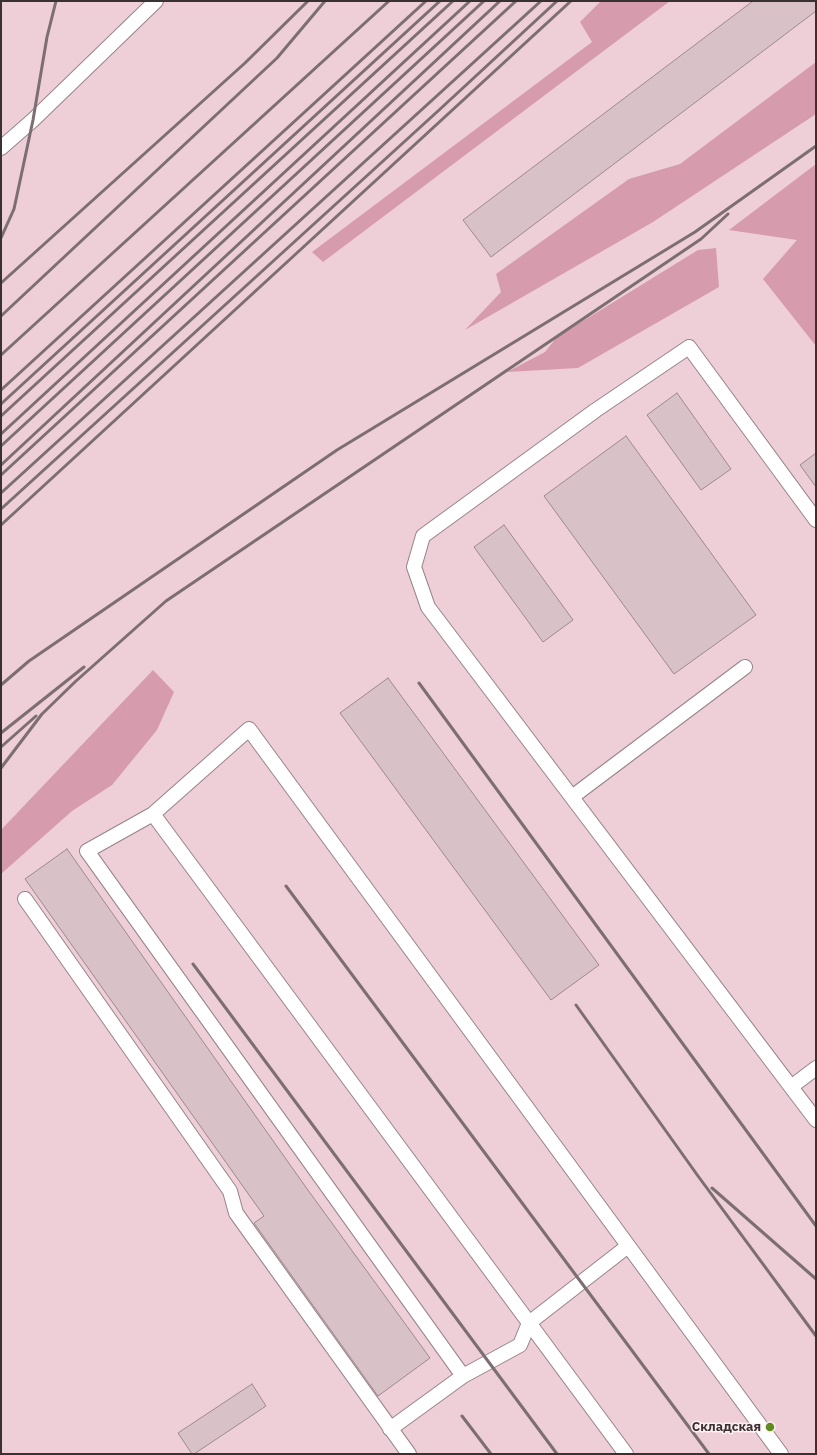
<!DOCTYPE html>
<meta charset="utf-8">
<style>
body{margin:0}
#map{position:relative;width:817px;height:1455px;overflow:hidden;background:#f8e0e6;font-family:"IBM Plex Sans",sans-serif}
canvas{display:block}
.frame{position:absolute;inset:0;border:2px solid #3a3133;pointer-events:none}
</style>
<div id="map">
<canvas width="817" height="1455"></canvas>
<div class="frame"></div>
</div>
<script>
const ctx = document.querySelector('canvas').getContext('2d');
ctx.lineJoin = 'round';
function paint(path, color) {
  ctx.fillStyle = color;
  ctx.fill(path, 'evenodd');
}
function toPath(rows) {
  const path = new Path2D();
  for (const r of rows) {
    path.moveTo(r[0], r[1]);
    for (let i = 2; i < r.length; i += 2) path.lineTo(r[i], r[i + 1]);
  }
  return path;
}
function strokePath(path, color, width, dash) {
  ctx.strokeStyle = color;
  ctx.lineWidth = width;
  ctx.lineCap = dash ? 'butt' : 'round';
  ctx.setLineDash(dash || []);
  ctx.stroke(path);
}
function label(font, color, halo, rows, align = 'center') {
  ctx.font = font + ' "IBM Plex Sans",sans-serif';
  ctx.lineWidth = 3;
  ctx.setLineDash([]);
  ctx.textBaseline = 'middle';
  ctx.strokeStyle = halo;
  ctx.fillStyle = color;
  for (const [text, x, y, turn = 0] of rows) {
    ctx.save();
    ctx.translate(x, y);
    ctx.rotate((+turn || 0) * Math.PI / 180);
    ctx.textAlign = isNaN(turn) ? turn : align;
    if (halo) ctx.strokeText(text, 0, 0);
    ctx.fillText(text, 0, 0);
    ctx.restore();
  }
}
paint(toPath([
 [1,1,816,1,816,1454,1,1454]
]), '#eecfd8');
paint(toPath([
 [601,1,670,1,323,262,312,252,592,42,580,22],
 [816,62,816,113,813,116,653,222,465,330,501,292,496,274,629,179,680,164],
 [816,164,816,346,763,279,797,240,729,230],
 [716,248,719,287,578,368,507,372,545,352,557,337,698,250],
 [153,670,174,692,157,730,112,785,72,811,1,874,1,830]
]), '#d69bac');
const building = toPath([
 [753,1,816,1,816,11,491,257,463,220,753,1],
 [677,393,731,469,701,490,647,415,677,393],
 [626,436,756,615,674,674,544,496,626,436],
 [816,453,816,487,800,465,816,453],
 [504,525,573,620,543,642,474,547,504,525],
 [388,678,599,965,551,1000,340,713,388,678],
 [67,849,305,1186,430,1358,378,1396,254,1223,264,1216,25,879,67,849],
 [252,1384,266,1406,194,1454,192,1454,178,1433,252,1384]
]);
paint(building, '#d8c2c8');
strokePath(building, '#9e898e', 1);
const street = toPath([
 [1,148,33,120,156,1],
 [816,520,689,347,596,410,423,536,414,567,428,607,816,1120],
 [572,797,745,667],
 [153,814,87,851,463,1376,390,1429],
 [25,899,230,1191,236,1213,409,1454],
 [791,1087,816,1068],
 [463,1376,520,1345,529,1323,628,1246],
 [626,1454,153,814,249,729,781,1454]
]);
strokePath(street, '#988389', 16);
strokePath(street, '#fff', 14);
strokePath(toPath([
 [1,238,14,209,33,120,47,37,56,1],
 [1,283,245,63,308,1],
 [1,316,277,58,325,1],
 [1,355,389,1],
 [1,390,426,1],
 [1,404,440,1],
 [1,416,453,1],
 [1,434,470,1],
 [1,446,484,1],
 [1,465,500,1],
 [1,475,516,1],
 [1,493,541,1],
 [1,509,438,111,557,1],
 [1,525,571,1],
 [419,683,816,1226],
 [1,685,29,661,337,450,695,232,816,146],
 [1,733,84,667],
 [1,747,36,716],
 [1,768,42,714,76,681,166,601,701,239,728,214],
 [286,886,709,1454],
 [193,964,557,1454],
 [576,1005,698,1176,816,1336],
 [712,1188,816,1279],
 [462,1416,491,1454]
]), '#7c6e71', 3);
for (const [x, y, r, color] of [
 [770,1427,5,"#608c1e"]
]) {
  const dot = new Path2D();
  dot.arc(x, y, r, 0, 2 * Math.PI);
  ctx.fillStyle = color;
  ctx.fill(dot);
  strokePath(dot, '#fff0f4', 1.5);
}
label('bold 13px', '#3a3133', '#fff0f4', [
 ["Складская",761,1427]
], 'right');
</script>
